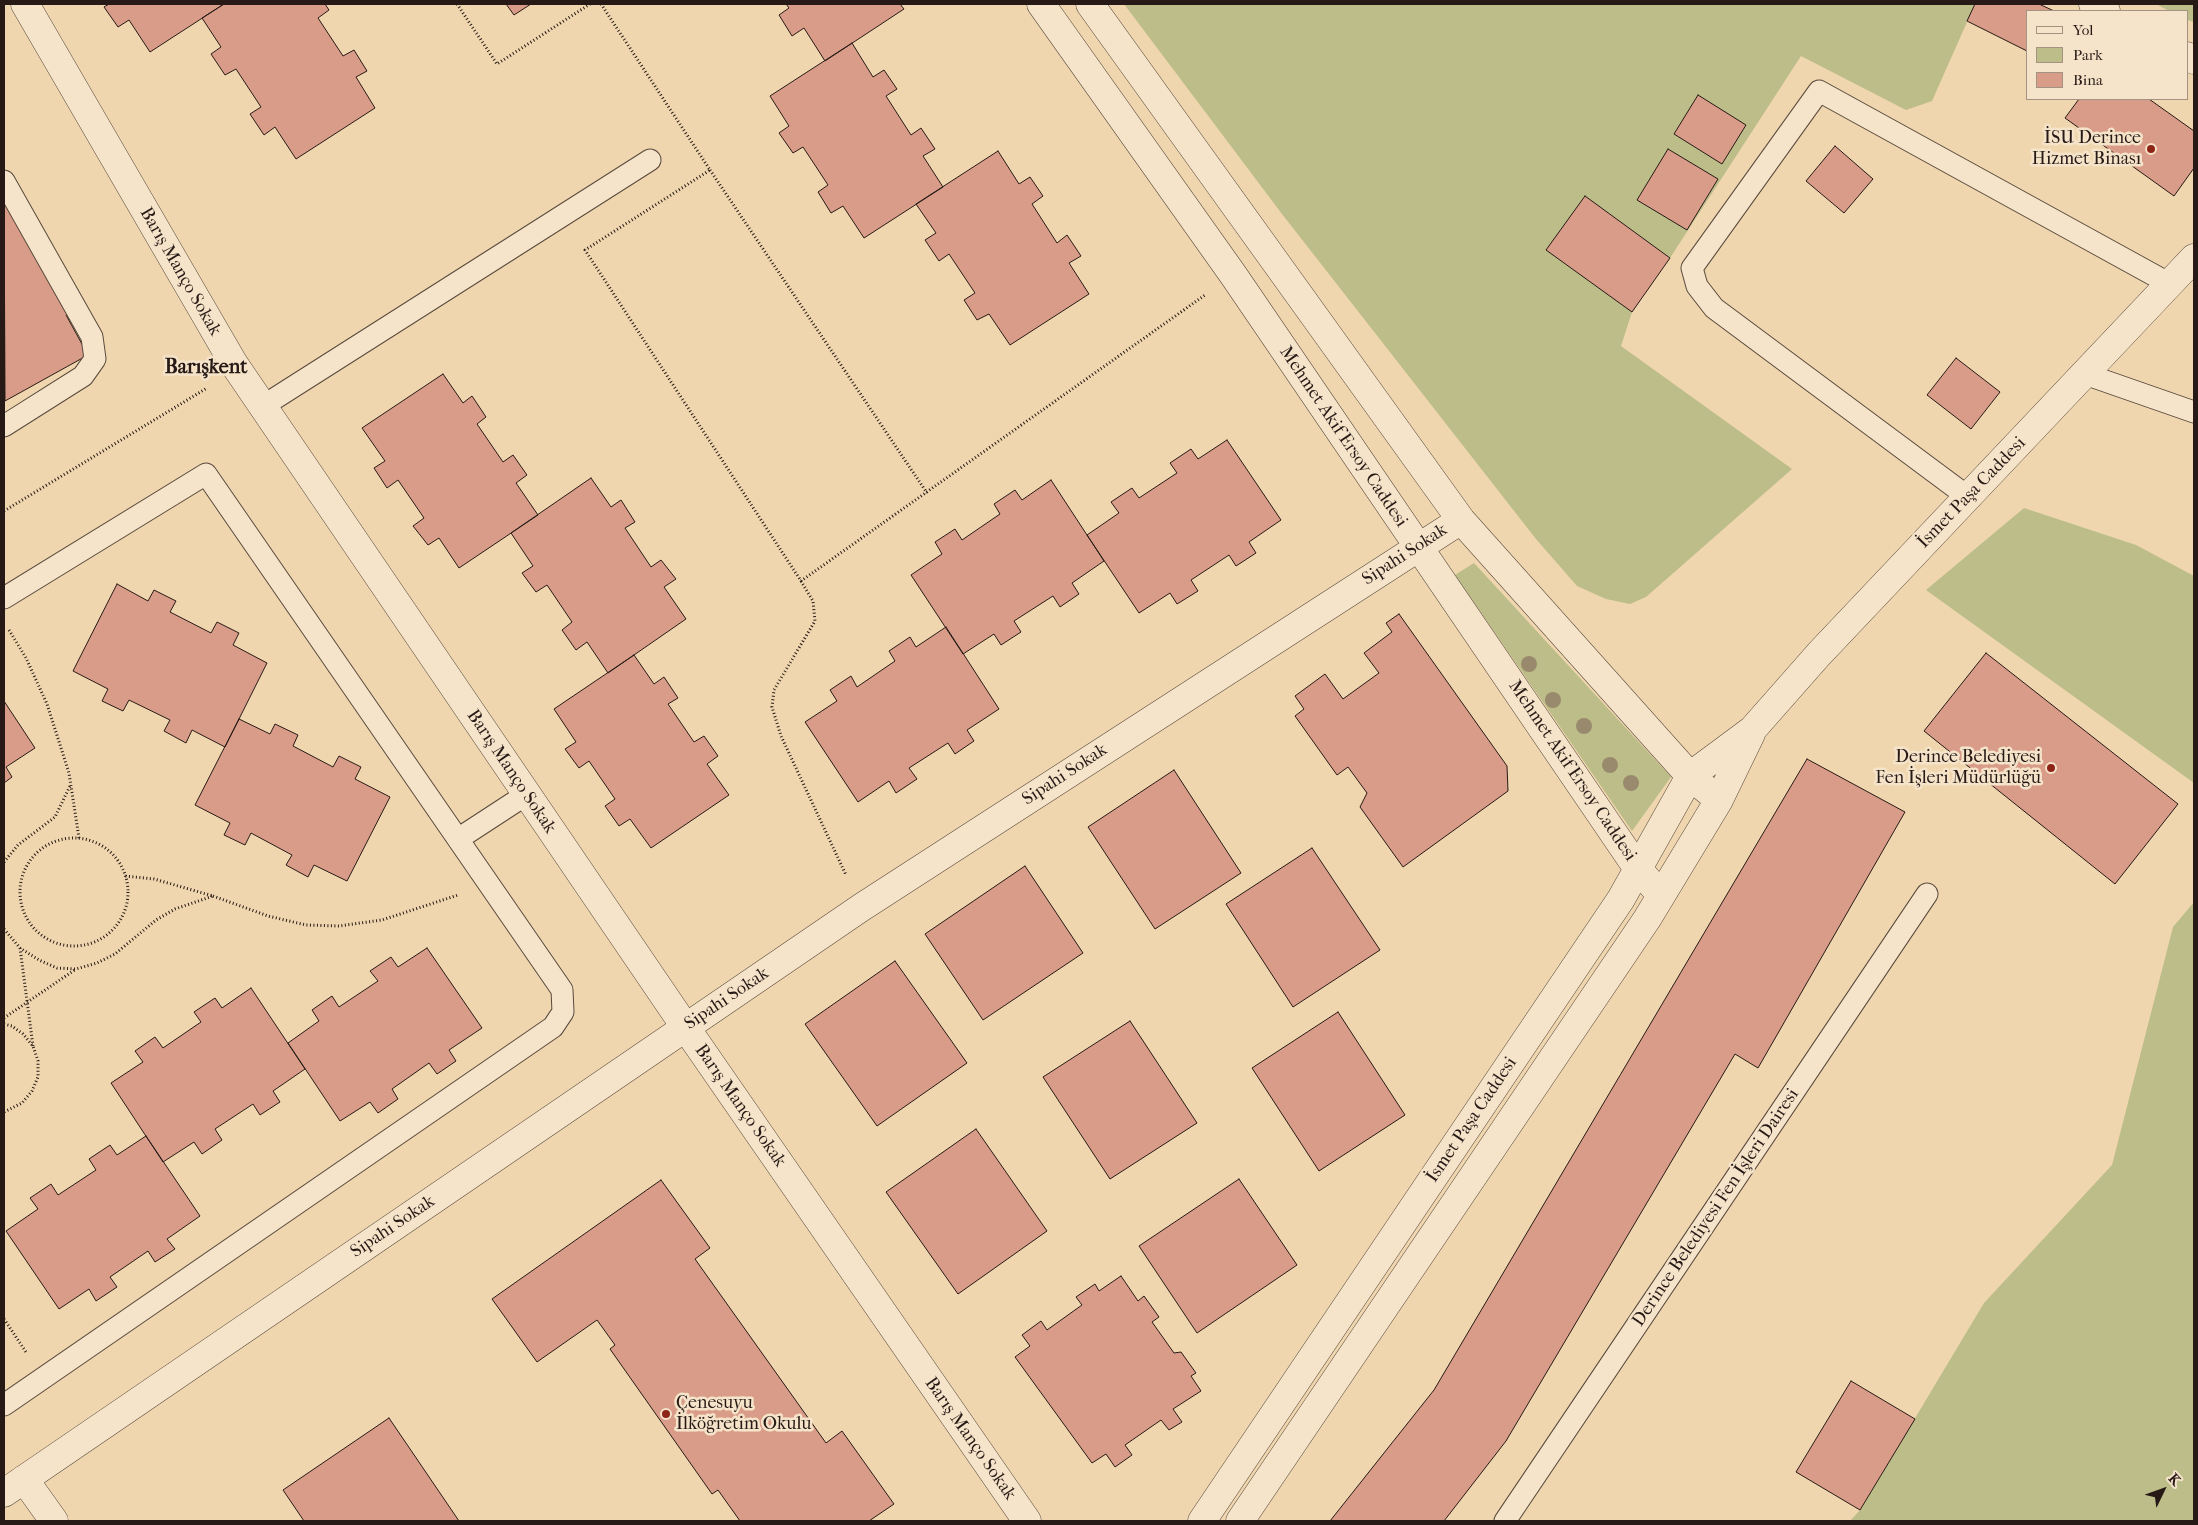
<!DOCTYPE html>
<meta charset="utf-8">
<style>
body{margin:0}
#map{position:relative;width:2198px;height:1525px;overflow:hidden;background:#efd6ae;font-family:"IM FELL French Canon",serif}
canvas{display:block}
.frame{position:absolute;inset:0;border:5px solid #271a16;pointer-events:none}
.legend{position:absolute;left:2026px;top:10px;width:162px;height:90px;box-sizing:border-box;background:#f5e4ca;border:1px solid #a39382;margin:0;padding:6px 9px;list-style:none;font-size:15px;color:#271a16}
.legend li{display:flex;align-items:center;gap:10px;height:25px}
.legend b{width:25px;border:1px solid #a39382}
.north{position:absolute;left:2138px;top:1465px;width:50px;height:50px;-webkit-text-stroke:4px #f5e4ca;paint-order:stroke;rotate:48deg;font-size:14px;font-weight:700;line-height:20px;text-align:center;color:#271a16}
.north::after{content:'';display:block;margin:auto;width:18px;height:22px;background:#271a16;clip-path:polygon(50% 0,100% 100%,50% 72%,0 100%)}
</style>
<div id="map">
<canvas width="2198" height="1525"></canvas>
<div class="frame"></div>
<ul class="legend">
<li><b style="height:6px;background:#f5e4ca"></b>Yol</li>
<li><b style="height:14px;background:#bcbd88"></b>Park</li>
<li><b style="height:14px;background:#d89c88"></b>Bina</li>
</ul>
<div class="north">K</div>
</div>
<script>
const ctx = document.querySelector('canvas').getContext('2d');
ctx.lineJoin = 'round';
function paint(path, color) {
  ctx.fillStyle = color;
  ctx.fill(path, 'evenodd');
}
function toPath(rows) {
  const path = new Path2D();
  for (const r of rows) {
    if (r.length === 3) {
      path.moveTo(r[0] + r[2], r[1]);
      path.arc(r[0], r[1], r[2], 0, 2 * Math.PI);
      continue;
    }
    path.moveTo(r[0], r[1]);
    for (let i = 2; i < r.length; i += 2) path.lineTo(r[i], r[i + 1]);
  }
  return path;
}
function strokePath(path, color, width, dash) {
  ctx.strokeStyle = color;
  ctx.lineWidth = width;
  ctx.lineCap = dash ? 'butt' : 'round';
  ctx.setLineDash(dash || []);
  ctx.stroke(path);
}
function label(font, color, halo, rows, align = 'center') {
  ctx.font = font + ' "IM FELL French Canon",serif';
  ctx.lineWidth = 5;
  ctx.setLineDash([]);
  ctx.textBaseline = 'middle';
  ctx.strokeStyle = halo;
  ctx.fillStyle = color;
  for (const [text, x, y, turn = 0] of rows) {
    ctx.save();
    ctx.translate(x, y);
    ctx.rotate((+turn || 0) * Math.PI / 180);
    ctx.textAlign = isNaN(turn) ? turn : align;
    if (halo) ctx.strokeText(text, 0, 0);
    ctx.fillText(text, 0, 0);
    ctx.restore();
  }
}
paint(toPath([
 [1124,4,1975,4,1932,101,1906,110,1801,56,1670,258,1632,312,1621,346,1792,469,1646,597,1630,604,1606,599,1577,586,1536,539,1282,214],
 [2156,4,2194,4,2194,22,2187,20,2187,11,2169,11],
 [2024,508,2136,545,2194,576,2194,783,1926,590],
 [1474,563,1671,777,1632,831,1455,575],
 [2194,902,2194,1521,1850,1521,1860,1510,1984,1303,2112,1165,2173,927]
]), '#bcbd88');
const building = toPath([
 [109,4,224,4,150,52,129,20,118,27,104,7,109,4],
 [224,4,325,4,329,10,318,18,343,56,354,50,367,71,356,77,375,108,296,159,275,127,264,135,250,114,261,107,236,69,225,75,211,54,221,47,202,18,224,4],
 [506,4,531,4,514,15,506,4],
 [786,4,900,4,904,9,825,61,804,28,792,36,779,15,789,8,786,4],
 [1975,4,2039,4,2054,11,2027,11,2027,51,1967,21,1975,4],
 [852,43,873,77,884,70,897,89,886,96,911,135,921,128,935,149,923,156,943,187,864,238,843,206,831,213,818,192,828,185,803,147,793,153,779,133,789,126,770,96,852,43],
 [1698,95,1746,125,1722,164,1674,134,1698,95],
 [2079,99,2149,99,2194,131,2194,168,2174,196,2065,118,2079,99],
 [1835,146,1873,179,1844,213,1806,181,1835,146],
 [1668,149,1718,179,1687,230,1637,200,1668,149],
 [998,151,1019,184,1030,177,1043,196,1032,204,1057,243,1067,235,1081,256,1069,263,1089,294,1010,345,989,314,977,320,964,300,975,293,949,254,939,261,925,240,936,233,916,204,998,151],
 [4,190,71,312,66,315,88,355,5,401,4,190],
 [1585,196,1670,258,1632,312,1546,250,1585,196],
 [1956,358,2000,392,1971,429,1927,395,1956,358],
 [443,374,463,403,472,396,486,417,477,424,503,462,513,455,527,475,516,483,538,515,459,568,439,538,428,545,413,526,424,518,398,480,387,488,374,468,385,461,362,428,443,374],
 [1227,440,1281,520,1249,542,1256,553,1236,566,1229,555,1191,580,1198,591,1177,604,1170,593,1139,613,1087,535,1119,513,1111,502,1132,488,1139,498,1177,473,1170,463,1191,449,1198,459,1227,440],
 [591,478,611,507,621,500,635,522,625,528,651,567,661,560,676,579,664,587,686,619,608,673,587,642,576,650,562,630,572,622,547,585,536,592,522,573,533,566,511,533,591,478],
 [1051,480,1104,561,1072,583,1079,594,1060,607,1053,596,1014,621,1021,632,1001,645,994,634,963,654,911,575,942,554,935,542,955,529,962,540,1000,514,994,504,1015,490,1022,500,1051,480],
 [117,584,148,601,154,590,176,601,170,612,211,633,217,622,239,633,233,645,267,663,225,747,192,730,186,743,164,731,170,720,129,700,123,711,102,701,108,689,73,671,117,584],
 [1399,614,1507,766,1508,791,1403,867,1360,807,1367,793,1348,767,1337,775,1295,716,1304,709,1295,696,1325,674,1343,699,1379,673,1364,653,1392,632,1386,623,1399,614],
 [946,627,999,709,967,730,974,741,955,754,948,743,909,768,917,779,896,793,889,781,858,802,805,722,837,701,830,690,851,676,857,687,895,661,889,651,910,637,916,647,946,627],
 [1986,653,2178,804,2115,884,1924,731,1986,653],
 [634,655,654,684,664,677,678,698,668,704,694,742,704,736,718,756,707,764,729,795,651,848,630,819,619,826,605,806,615,799,589,761,579,768,565,749,576,742,554,709,634,655],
 [4,701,35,748,6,767,12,777,4,783,4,701],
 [239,719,270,734,275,724,298,735,293,746,333,767,339,756,361,767,355,779,390,797,347,881,314,865,308,877,286,865,292,855,251,833,245,845,224,835,230,823,195,805,239,719],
 [1807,759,1905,812,1758,1068,1735,1054,1506,1441,1444,1521,1330,1521,1434,1390,1807,759],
 [1174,770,1241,873,1155,929,1088,827,1174,770],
 [1312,848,1380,950,1293,1007,1226,904,1312,848],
 [1025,866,1083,953,983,1020,925,934,1025,866],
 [427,948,482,1028,449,1050,456,1061,437,1074,429,1063,392,1089,398,1099,378,1113,370,1102,340,1121,288,1043,319,1021,312,1010,332,996,339,1007,378,981,370,971,391,957,398,967,427,948],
 [895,961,967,1063,877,1126,805,1024,895,961],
 [251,988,305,1069,273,1091,280,1102,260,1115,253,1104,215,1129,222,1140,202,1154,194,1142,163,1162,111,1083,143,1062,135,1051,155,1037,163,1048,201,1022,194,1012,215,998,222,1008,251,988],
 [1338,1012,1405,1115,1319,1171,1252,1068,1338,1012],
 [1130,1021,1197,1123,1110,1179,1043,1077,1130,1021],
 [976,1129,1047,1231,958,1294,886,1192,976,1129],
 [146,1136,200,1216,167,1239,175,1249,155,1262,148,1251,110,1277,117,1287,96,1301,89,1289,59,1309,6,1231,38,1209,30,1198,51,1184,58,1195,96,1170,89,1159,110,1145,117,1155,146,1136],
 [1239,1179,1297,1265,1197,1333,1139,1246,1239,1179],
 [661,1180,710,1248,695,1259,826,1443,842,1431,894,1504,869,1521,740,1521,718,1490,712,1494,610,1349,615,1345,597,1320,537,1362,492,1299,661,1180],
 [1121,1276,1138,1301,1144,1296,1159,1317,1152,1322,1174,1353,1181,1352,1196,1373,1191,1376,1201,1391,1173,1409,1182,1422,1169,1430,1161,1420,1125,1445,1132,1455,1115,1467,1106,1454,1092,1463,1015,1357,1030,1346,1022,1335,1041,1321,1047,1330,1082,1305,1076,1297,1095,1284,1099,1291,1121,1276],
 [1851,1381,1915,1419,1860,1510,1796,1472,1851,1381],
 [389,1418,459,1521,304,1521,283,1490,389,1418]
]);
paint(building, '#d89c88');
strokePath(building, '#271a16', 1);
const service = toPath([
 [4,181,92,337,95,359,83,376,4,426],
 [2085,374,2194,412],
 [263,406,650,160],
 [1968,497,1714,308,1697,286,1692,268,1819,91,2170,284],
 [4,598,206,474,562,990,563,1012,553,1027,4,1405],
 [458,839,527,794],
 [1505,1521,1927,894]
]);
const minor = toPath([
 [25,4,234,364,686,1028,1027,1521],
 [1041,4,1234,276,1638,869,1661,895],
 [1090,4,1461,520,1690,776,1719,800],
 [2093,4,2106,11],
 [2187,56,2194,60],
 [24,1479,54,1521],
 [4,1493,862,907,1461,520],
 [1202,1521,1621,899,1690,776,1752,730,1819,654,2194,258],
 [1240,1521,1647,919,1719,800,1751,734]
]);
strokePath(service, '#59493c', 23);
strokePath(minor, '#59493c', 29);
strokePath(toPath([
 [457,4,497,64,590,4],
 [601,4,710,170,585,250,801,581,1205,295],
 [710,170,927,493],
 [4,511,207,388],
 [801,581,813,601,815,621,774,690,772,707,781,736,846,875],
 [9,630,26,658,47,704,69,773,79,838],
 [74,892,54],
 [4,862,18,845,55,817,70,786],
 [213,896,268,916,306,925,339,926,382,920,458,895],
 [4,929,20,948,39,960,57,968,76,969,97,963,115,954,156,920,175,909,213,896,154,879,125,876],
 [20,948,33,1046],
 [4,1018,76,969],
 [4,1024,12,1026,23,1034,33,1046,38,1061,38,1077,32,1091,22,1103,4,1112],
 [4,1319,26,1352]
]), '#271a16', 3, [1, 2.5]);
strokePath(service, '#f5e4ca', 21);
strokePath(minor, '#f5e4ca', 28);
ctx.fillStyle = '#9a8a6d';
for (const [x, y] of [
 [1529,664],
 [1553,700],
 [1584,726],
 [1610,765],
 [1631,783]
]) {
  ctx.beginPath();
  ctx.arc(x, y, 8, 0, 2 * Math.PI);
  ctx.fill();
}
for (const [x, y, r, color] of [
 [2151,149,5,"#8f2418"],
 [2051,768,5,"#8f2418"],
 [666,1414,5,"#8f2418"]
]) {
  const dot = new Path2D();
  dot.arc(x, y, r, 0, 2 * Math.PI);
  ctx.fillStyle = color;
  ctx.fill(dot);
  strokePath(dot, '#f5e4ca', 2);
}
label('18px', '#271a16', '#f5e4ca', [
 ["İSU Derince",2141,139],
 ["Hizmet Binası",2141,160],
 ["Derince Belediyesi",2041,758],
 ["Fen İşleri Müdürlüğü",2041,779],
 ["Çenesuyu",676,1404,"left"],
 ["İlköğretim Okulu",676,1425,"left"]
], 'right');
label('18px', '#271a16', '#f5e4ca', [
 ["Barış Manço Sokak",180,272,60],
 ["Mehmet Akif Ersoy Caddesi",1343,437,56],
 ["İsmet Paşa Caddesi",1972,493,-46],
 ["Sipahi Sokak",1405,555,-33],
 ["Mehmet Akif Ersoy Caddesi",1572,771,56],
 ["Barış Manço Sokak",511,772,56],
 ["Sipahi Sokak",1065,775,-33],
 ["Sipahi Sokak",727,999,-34],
 ["Barış Manço Sokak",740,1106,55],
 ["İsmet Paşa Caddesi",1472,1120,-56],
 ["Derince Belediyesi Fen İşleri Dairesi",1716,1208,-56],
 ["Sipahi Sokak",393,1227,-34],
 ["Barış Manço Sokak",970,1439,55]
]);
label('bold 20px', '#271a16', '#f5e4ca', [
 ["Barışkent",206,368]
]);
</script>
